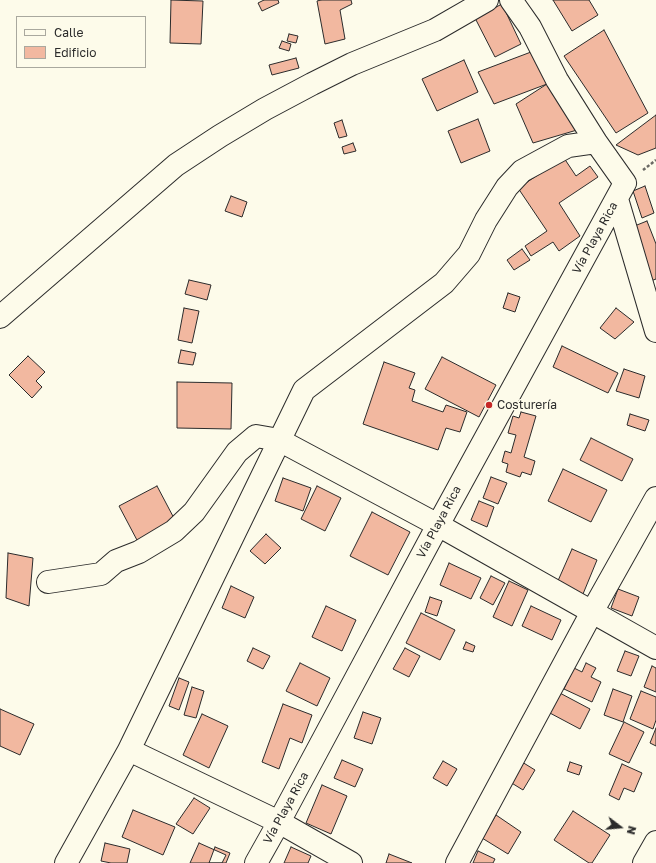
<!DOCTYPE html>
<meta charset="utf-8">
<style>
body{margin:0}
#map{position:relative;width:656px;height:863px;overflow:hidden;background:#fdfbea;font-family:"Golos Text",sans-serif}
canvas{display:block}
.legend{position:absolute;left:16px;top:16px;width:130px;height:52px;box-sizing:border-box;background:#fdfbea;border:1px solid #a9a89e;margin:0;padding:5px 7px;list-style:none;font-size:12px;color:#2b2b2b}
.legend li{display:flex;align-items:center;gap:8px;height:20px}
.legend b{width:20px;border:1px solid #a9a89e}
.north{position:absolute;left:600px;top:807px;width:40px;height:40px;-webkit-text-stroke:3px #fdfbea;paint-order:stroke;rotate:106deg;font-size:11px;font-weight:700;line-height:16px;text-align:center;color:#2b2b2b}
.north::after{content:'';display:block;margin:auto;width:14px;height:18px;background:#2b2b2b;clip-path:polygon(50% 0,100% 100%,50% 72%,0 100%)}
</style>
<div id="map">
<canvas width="656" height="863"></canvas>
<ul class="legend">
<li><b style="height:5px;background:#fdfbea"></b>Calle</li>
<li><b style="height:11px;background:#f2b8a0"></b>Edificio</li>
</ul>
<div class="north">N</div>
</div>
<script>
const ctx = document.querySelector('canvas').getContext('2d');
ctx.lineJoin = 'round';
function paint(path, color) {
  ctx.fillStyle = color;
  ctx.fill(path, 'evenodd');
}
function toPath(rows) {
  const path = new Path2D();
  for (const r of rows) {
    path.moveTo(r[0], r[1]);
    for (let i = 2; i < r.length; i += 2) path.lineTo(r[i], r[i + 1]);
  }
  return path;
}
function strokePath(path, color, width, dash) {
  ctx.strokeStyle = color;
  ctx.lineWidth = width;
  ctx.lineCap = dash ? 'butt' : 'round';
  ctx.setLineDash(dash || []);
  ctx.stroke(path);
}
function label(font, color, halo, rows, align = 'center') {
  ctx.font = font + ' "Golos Text",sans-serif';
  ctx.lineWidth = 3;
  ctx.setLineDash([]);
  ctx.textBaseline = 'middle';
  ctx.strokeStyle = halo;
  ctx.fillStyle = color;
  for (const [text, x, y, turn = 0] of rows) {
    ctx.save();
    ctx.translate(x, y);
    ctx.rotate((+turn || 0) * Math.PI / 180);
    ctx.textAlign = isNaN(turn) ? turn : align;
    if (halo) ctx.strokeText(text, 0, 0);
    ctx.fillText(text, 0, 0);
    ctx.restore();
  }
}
const building = toPath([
 [171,0,203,1,201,44,170,43,171,0],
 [264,0,278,0,279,3,262,11,258,3,264,0],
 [321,0,351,0,352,4,340,10,345,39,325,44,317,1,321,0],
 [553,0,589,0,598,15,572,31,553,0],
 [502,4,521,44,495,57,475,18,502,4],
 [604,30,648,113,616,133,564,56,604,30],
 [289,34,298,36,296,43,287,41,289,34],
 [282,41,291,44,289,51,279,48,282,41],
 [531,52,547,84,494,104,478,72,531,52],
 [296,58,299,68,272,75,269,65,296,58],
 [464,60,478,92,437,111,422,79,464,60],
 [547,84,577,130,533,143,516,104,547,84],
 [656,115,656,148,638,155,616,145,656,115],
 [478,119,490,151,461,163,448,131,478,119],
 [342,120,347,136,339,138,334,123,342,120],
 [353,143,356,151,344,154,342,147,353,143],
 [564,158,576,176,590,166,598,177,559,203,580,236,559,251,553,242,531,256,525,246,547,231,518,188,564,158],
 [645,186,654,213,642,218,633,191,645,186],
 [231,196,247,202,242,217,225,211,231,196],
 [647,221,656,244,656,279,648,282,627,229,647,221],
 [522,249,530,260,514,270,507,260,522,249],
 [189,280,211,285,207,300,185,294,189,280],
 [508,293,520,297,515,312,503,308,508,293],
 [184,308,199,311,192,343,178,340,184,308],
 [616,308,634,322,615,339,600,328,616,308],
 [562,346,618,373,608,393,553,367,562,346],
 [181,350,196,353,193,365,178,363,181,350],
 [28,356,45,372,36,381,42,387,32,398,9,375,28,356],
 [442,357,496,385,479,417,425,389,442,357],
 [384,362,415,373,409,388,415,390,412,401,443,412,446,405,467,412,460,432,446,428,438,450,363,424,384,362],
 [624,369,645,376,639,398,616,391,624,369],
 [177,382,232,383,231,429,177,428,177,382],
 [521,412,536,416,524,457,535,461,531,475,522,472,520,477,506,472,508,464,502,462,505,451,511,453,516,435,508,433,513,416,519,418,521,412],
 [630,414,649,420,645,431,627,425,630,414],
 [591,438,633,459,622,481,580,460,591,438],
 [563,469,607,490,591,522,548,501,563,469],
 [491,477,507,483,498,504,483,498,491,477],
 [283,478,311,488,303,511,275,501,283,478],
 [157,486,176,522,138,542,119,506,157,486],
 [317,486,341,498,325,531,301,519,317,486],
 [479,501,494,507,487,527,471,520,479,501],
 [372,512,410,532,388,575,350,556,372,512],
 [266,534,281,548,265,564,250,551,266,534],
 [572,549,597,560,583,594,557,583,572,549],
 [8,553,33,558,29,606,6,598,8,553],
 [449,563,481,578,471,599,440,585,449,563],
 [491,576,505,583,493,605,480,598,491,576],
 [509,581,528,590,512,626,493,617,509,581],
 [231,586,254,597,245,618,222,608,231,586],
 [618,589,639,597,632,616,611,608,618,589],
 [430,597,442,601,437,616,425,612,430,597],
 [326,606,356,620,342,651,312,637,326,606],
 [531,606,561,620,552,640,522,626,531,606],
 [421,613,455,630,440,660,406,643,421,613],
 [466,642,475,646,473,652,463,649,466,642],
 [253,648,270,656,263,669,247,661,253,648],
 [405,648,420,656,409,677,393,669,405,648],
 [625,651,639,656,631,676,617,671,625,651],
 [300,663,330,678,317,706,286,691,300,663],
 [586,663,596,668,591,677,601,682,592,702,564,689,574,668,582,672,586,663],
 [652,666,656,668,656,692,644,687,652,666],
 [179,678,189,682,179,710,169,706,179,678],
 [192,687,204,691,196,718,184,715,192,687],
 [613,689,632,696,623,722,604,715,613,689],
 [641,691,656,697,656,720,653,729,630,719,641,691],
 [558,692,590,709,580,729,548,712,558,692],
 [283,704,312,715,302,743,290,738,279,769,262,762,283,704],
 [0,709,34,724,20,755,0,746,0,709],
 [363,712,381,718,372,744,354,738,363,712],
 [202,714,228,726,209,768,183,755,202,714],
 [624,722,644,732,629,763,609,754,624,722],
 [656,728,656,746,650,743,656,728],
 [342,760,363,769,355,787,334,778,342,760],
 [443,761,457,769,447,786,433,778,443,761],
 [522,762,535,770,523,790,510,782,522,762],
 [570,762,582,766,579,775,567,771,570,762],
 [622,764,642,773,634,792,624,788,619,800,609,795,622,764],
 [322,785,347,796,331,834,306,823,322,785],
 [194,798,210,808,193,834,176,824,194,798],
 [133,810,175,827,163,855,122,837,133,810],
 [573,811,610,835,592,863,589,863,554,840,573,811],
 [496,815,521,832,508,854,482,838,496,815],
 [105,843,130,849,127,863,111,863,101,861,105,843],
 [199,843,226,855,222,863,190,863,199,843],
 [215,847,230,853,226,863,209,863,215,847],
 [291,847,311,856,308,863,284,863,291,847],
 [478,851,495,859,493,863,473,863,478,851],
 [389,854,412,863,386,863,389,854]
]);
paint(building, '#f2b8a0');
strokePath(building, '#2b2b2b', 1);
const minor = toPath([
 [617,199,656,331],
 [0,317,176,165,220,136,265,109,312,84,352,64,435,30,487,0],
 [48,582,101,574,116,561,139,552,174,531,194,512,237,452,256,436,279,440,438,525,656,648],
 [129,750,279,822,351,863],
 [66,863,129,750,304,390,444,283,469,254,486,220,507,187,522,171,568,146,596,142],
 [256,863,279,822,438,525,625,183,596,142,557,80,530,27,511,0],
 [457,863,592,612,656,498],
 [644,863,656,842]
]);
strokePath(minor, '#2b2b2b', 24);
strokePath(toPath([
 [643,170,656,160]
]), '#6a6964', 2.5, [3, 2]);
strokePath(minor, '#fdfbea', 22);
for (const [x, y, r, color] of [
 [489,405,4,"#c62828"]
]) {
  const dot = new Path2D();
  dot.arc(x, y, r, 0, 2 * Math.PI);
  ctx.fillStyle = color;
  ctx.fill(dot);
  strokePath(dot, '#fdfbea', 1.5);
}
label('12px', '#2b2b2b', '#fdfbea', [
 ["Vía Playa Rica",595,238,-61],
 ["Vía Playa Rica",439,522,-62],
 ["Vía Playa Rica",286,808,-61]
]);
label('12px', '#2b2b2b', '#fdfbea', [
 ["Costurería",497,405]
], 'left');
</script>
